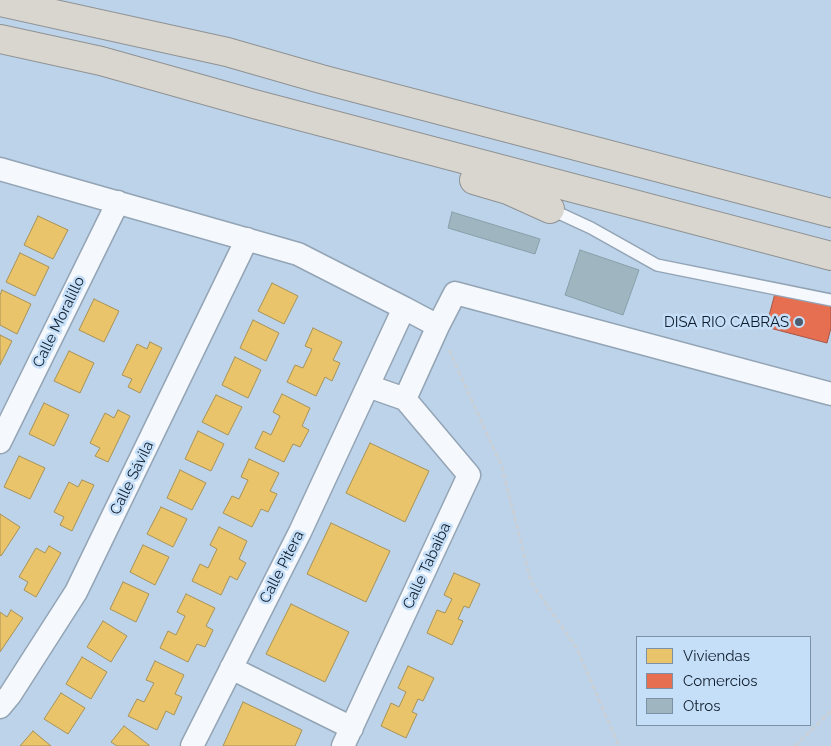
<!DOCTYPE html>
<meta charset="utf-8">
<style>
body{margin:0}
#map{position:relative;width:831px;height:746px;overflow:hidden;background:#bdd3ea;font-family:Raleway,sans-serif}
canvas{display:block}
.legend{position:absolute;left:636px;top:636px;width:175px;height:90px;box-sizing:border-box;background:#c6dff8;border:1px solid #7c91a6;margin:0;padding:6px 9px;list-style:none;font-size:15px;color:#0e1d2c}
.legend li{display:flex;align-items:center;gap:10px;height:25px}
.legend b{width:25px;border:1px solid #7c91a6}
</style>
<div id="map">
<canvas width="831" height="746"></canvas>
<ul class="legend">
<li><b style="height:14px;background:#e9c46a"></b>Viviendas</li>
<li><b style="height:14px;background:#e76f51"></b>Comercios</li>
<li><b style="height:14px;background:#9fb6c0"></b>Otros</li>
</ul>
</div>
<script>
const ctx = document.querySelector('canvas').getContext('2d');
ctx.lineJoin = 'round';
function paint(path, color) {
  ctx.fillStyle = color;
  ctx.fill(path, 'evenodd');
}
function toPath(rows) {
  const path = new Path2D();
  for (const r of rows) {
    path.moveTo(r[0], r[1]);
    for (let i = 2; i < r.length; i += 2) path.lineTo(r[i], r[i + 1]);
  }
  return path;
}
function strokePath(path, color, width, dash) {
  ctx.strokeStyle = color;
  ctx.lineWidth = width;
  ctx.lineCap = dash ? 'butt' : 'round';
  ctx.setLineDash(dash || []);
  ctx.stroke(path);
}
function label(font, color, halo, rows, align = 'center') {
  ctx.font = font + ' Raleway,sans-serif';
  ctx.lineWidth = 5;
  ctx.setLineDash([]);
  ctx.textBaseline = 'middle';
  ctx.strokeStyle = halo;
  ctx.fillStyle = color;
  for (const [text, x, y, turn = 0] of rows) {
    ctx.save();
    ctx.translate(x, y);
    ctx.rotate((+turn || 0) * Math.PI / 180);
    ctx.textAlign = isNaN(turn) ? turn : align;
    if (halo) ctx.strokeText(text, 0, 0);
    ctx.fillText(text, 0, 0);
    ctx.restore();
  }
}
const homes = toPath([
 [38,216,68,230,53,259,24,245,38,216],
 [20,253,49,267,35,296,6,282,20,253],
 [272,283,298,296,284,324,258,311,272,283],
 [2,290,31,304,17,334,0,325,0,295,2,290],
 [94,299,119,311,104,342,79,330,94,299],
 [253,320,279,333,266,361,240,348,253,320],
 [313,328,342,342,333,360,340,363,332,381,325,377,316,396,287,382,295,365,303,368,312,349,305,346,313,328],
 [0,335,12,341,0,365,0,335],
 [150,342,162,348,140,393,128,387,132,379,122,375,137,344,147,349,150,342],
 [69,351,94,363,80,393,54,381,69,351],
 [235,357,261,370,248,398,222,385,235,357],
 [282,394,310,408,302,426,309,430,300,447,293,444,284,462,255,448,263,431,271,435,280,416,273,412,282,394],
 [216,395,242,407,228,435,202,422,216,395],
 [44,403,69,415,54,446,29,434,44,403],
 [118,410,130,416,108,462,95,456,100,448,90,443,105,413,114,418,118,410],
 [198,431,224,444,211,471,185,459,198,431],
 [370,443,429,471,405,522,346,493,370,443],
 [19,456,45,468,30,499,4,487,19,456],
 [249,459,279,473,270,491,277,494,268,512,261,509,252,527,223,513,232,496,239,499,248,480,241,477,249,459],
 [180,470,206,483,192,510,167,498,180,470],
 [82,480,94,485,72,531,60,525,64,517,54,512,69,482,78,487,82,480],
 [161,507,187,519,173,547,147,534,161,507],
 [0,514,20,527,1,556,0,555,0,514],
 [331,523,390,551,366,602,307,574,331,523],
 [219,527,247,541,239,559,246,563,237,580,230,576,221,595,192,581,200,564,208,568,217,549,210,545,219,527],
 [143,545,169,557,155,585,130,572,143,545],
 [49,546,61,553,36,597,24,590,28,582,19,577,36,548,45,553,49,546],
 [454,573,480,584,469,608,464,606,458,619,463,621,452,645,427,633,437,610,445,613,452,599,444,595,454,573],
 [123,582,149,594,136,622,110,609,123,582],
 [186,594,215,608,206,626,213,630,205,647,197,644,188,662,160,648,168,631,176,635,185,616,177,612,186,594],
 [291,604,349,632,325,682,266,654,291,604],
 [11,610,23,618,0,652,0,612,7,617,11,610],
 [103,621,127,636,111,662,87,647,103,621],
 [82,657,107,672,91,699,66,684,82,657],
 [155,661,184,675,175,694,182,697,174,715,166,711,157,730,128,716,137,699,144,702,154,683,146,680,155,661],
 [408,666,434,678,423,701,418,699,412,712,417,714,406,738,381,726,391,703,399,707,406,692,398,688,408,666],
 [61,693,85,708,68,734,44,719,61,693],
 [243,702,302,730,295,746,223,746,243,702],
 [124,726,149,745,149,746,117,746,111,742,124,726],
 [33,731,51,746,20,746,33,731]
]);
paint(homes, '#e9c46a');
strokePath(homes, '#a79257', 1);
const shops = toPath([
 [777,286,831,300,831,328,827,343,766,327,777,286]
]);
paint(shops, '#e76f51');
strokePath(shops, '#a65646', 1);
const building = toPath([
 [452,212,540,239,535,254,448,228,452,212],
 [580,250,639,270,623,315,565,295,580,250]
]);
paint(building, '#9fb6c0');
strokePath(building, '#889fa9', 1);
const service = toPath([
 [550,209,591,228,657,265,831,300]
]);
const minor = toPath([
 [0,169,298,254,404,308],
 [438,326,455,293,831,394],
 [0,442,118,202],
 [231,668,352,728],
 [0,707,10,695,76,592,247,239],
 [192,746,300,532,404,308,438,326,405,399,368,386],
 [343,746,469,475,405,399]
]);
const trunk = toPath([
 [0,2,227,52,321,79,831,213],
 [0,39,101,61,254,104,831,256],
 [474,180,508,190,550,209]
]);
strokePath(service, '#93a4b5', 14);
strokePath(minor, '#93a4b5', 25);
strokePath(trunk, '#8f9293', 30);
strokePath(toPath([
 [449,350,502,467,531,582,577,649,619,746],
 [795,746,831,711]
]), '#c8cfd6', 3, [5, 2.5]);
strokePath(service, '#f5f8fc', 11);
strokePath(minor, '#f5f8fc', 22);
strokePath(trunk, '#d9d6d0', 28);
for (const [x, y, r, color] of [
 [799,322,5,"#4b5d6e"]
]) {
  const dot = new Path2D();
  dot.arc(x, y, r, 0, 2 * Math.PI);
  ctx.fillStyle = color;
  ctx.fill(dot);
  strokePath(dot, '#c6dff8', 2);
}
label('15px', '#0e1d2c', '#c6dff8', [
 ["Calle Moralillo",59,322,-64],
 ["Calle Sávila",132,478,-64],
 ["Calle Tabaiba",427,566,-65],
 ["Calle Pitera",282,567,-63]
]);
label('15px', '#0e1d2c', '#c6dff8', [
 ["DISA RIO CABRAS",789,322]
], 'right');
</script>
